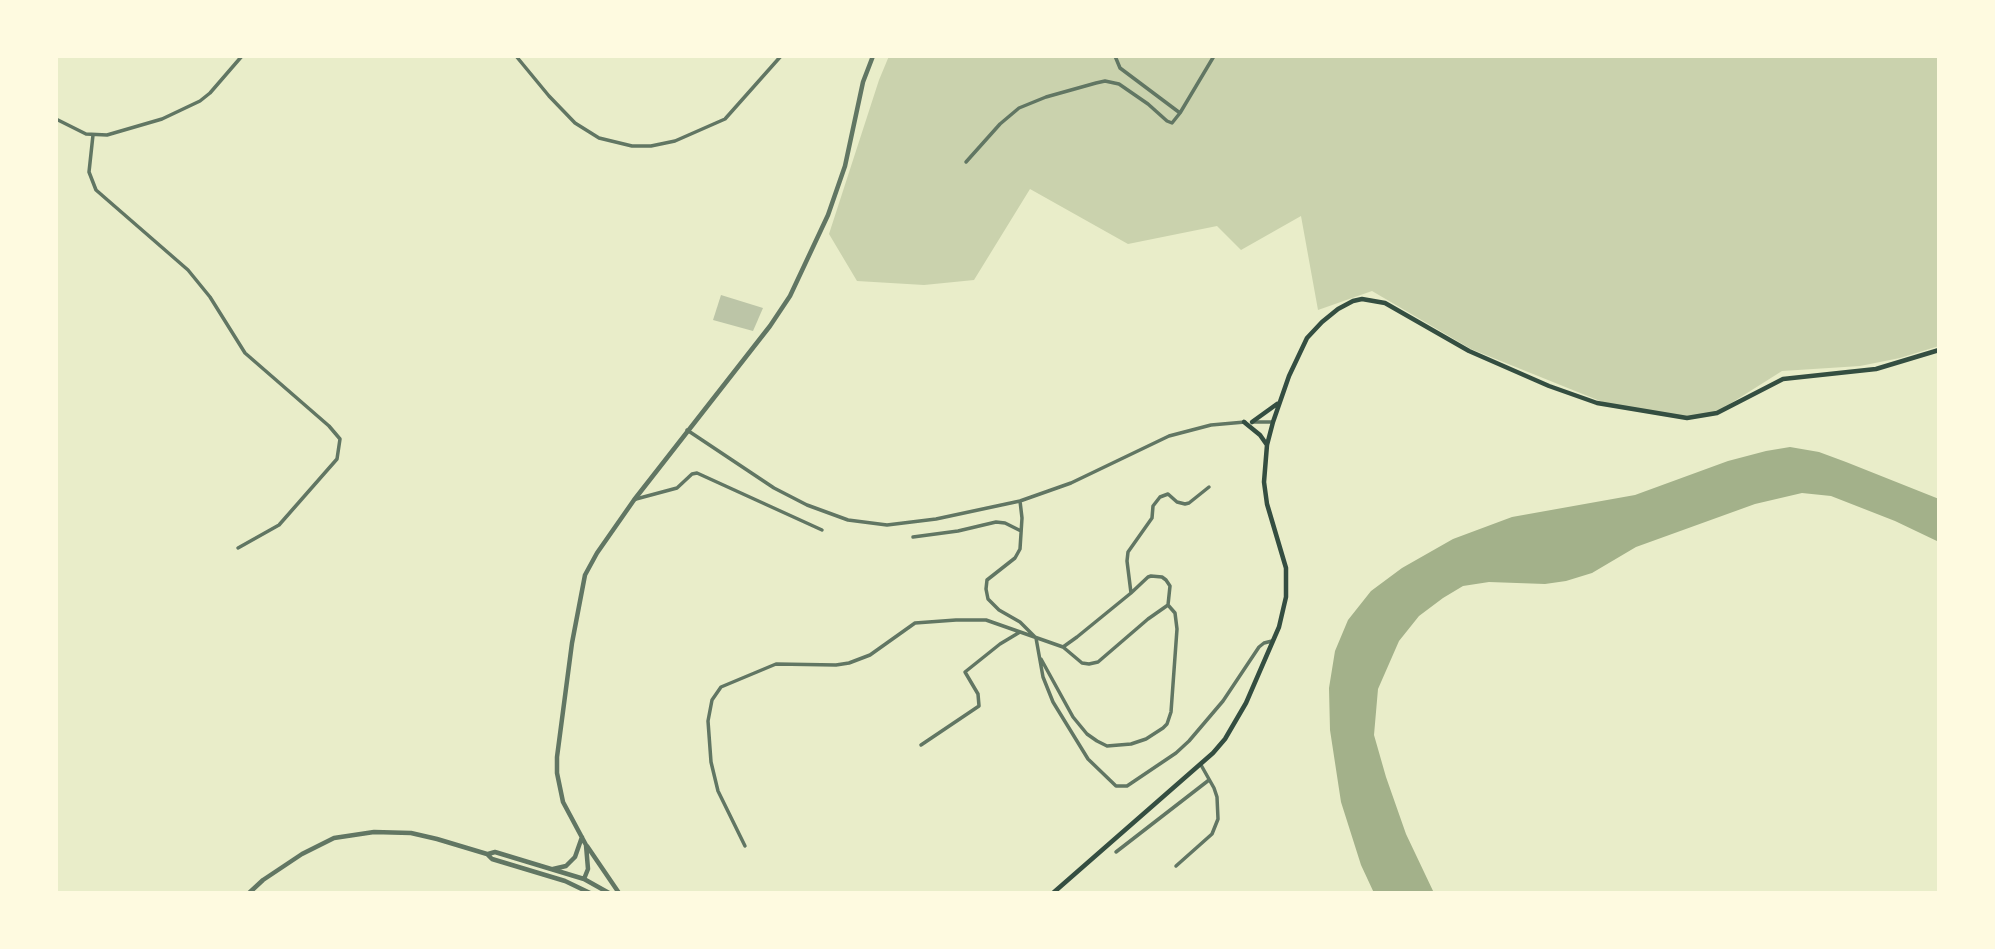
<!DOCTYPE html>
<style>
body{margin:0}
#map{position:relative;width:1995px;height:949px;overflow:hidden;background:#e9edc9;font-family:"Source Sans 3",sans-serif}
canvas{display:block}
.frame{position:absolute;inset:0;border:58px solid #fefae0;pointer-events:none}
</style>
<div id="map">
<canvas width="1995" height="949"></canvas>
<div class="frame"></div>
</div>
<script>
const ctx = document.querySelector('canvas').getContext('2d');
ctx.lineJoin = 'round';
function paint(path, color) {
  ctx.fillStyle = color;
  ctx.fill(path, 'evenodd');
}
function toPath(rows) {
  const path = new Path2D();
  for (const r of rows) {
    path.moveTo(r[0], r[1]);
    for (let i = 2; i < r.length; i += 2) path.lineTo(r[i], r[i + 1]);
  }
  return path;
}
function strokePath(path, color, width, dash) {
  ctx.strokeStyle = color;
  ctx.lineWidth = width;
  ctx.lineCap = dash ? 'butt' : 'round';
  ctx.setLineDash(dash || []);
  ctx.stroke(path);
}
paint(toPath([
 [889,56,1939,56,1939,346,1900,358,1860,366,1782,371,1717,412,1692,417,1610,405,1471,349,1372,291,1318,310,1301,216,1241,250,1217,226,1128,244,1030,189,974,280,924,285,857,281,829,234,879,80]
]), '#cad2ad');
paint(toPath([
 [1790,447,1819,452,1846,462,1939,499,1939,542,1895,521,1831,496,1802,493,1755,504,1636,547,1592,573,1566,581,1545,584,1489,582,1463,586,1443,598,1419,616,1399,641,1378,689,1374,735,1386,777,1406,834,1434,893,1374,893,1361,865,1341,802,1330,730,1329,688,1335,651,1348,620,1371,591,1402,568,1453,539,1512,517,1635,495,1728,461,1766,451]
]), '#a3b18a');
paint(toPath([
 [721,295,763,308,753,331,713,320]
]), '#bcc5a7');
strokePath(toPath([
 [516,56,549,96,575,123,599,138,632,146,651,146,675,141,725,119,781,56],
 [1115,56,1120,68,1180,113],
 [56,119,86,134,107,135,162,119,200,101,210,93,242,56],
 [93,135,89,172,96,190,188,270,210,297,245,353,329,426,340,439,337,459,279,525,238,548],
 [966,162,1000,124,1019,108,1046,97,1096,83,1105,81,1119,84,1148,104,1167,121,1172,123,1180,113,1214,56],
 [1252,422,1273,422],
 [687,430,774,488,807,505,848,520,887,525,936,519,1020,501,1071,483,1169,436,1211,425,1245,422],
 [636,499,677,488,692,474,697,473,822,530],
 [1020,501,1022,518,1020,549,1015,558,987,580,986,589,988,599,999,610,1020,622,1036,638,1043,677,1053,702,1088,759,1116,786,1127,786,1176,753,1189,741,1223,701,1259,647,1264,643,1272,641],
 [913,537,958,531,996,522,1005,523,1021,531],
 [1131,593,1148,577,1151,576,1162,577,1166,580,1170,586,1168,605],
 [1041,659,1073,717,1087,734,1097,741,1107,746,1131,744,1146,739,1163,728,1167,724,1171,712,1177,629,1175,613,1168,605,1148,619,1098,662,1089,664,1082,663,1063,647],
 [921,745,979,706,978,694,965,672,1000,644,1020,632],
 [745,846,718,791,711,762,708,721,712,700,721,687,776,664,836,665,849,663,870,655,915,623,956,620,986,620,1063,647,1077,637,1131,593,1127,561,1128,552,1152,518,1153,506,1160,497,1168,494,1177,502,1185,504,1189,503,1209,487],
 [1116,852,1209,780],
 [1176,866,1212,834,1218,819,1217,797,1214,788,1201,765]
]), '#617663', 3.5);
strokePath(toPath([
 [587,846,619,893],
 [488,854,495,852,584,879,609,893],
 [553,869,566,866,575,857,582,837],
 [584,879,588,869,586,845,563,802,557,773,557,757,572,643,585,575,597,553,634,500,770,326,790,296,828,215,845,166,863,82,873,56],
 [249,893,263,880,302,854,334,838,374,832,411,833,437,839,487,854,492,859,565,881,590,893]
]), '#617663', 4.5);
strokePath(toPath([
 [1244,422,1260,435,1267,445],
 [1252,422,1277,404],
 [1053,893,1213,753,1225,739,1246,703,1279,627,1286,597,1286,568,1267,504,1264,482,1267,445,1273,422,1289,376,1307,338,1322,322,1338,309,1353,301,1362,299,1385,303,1469,351,1549,386,1597,403,1687,418,1717,413,1783,379,1876,369,1939,350]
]), '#344e41', 4.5);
</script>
